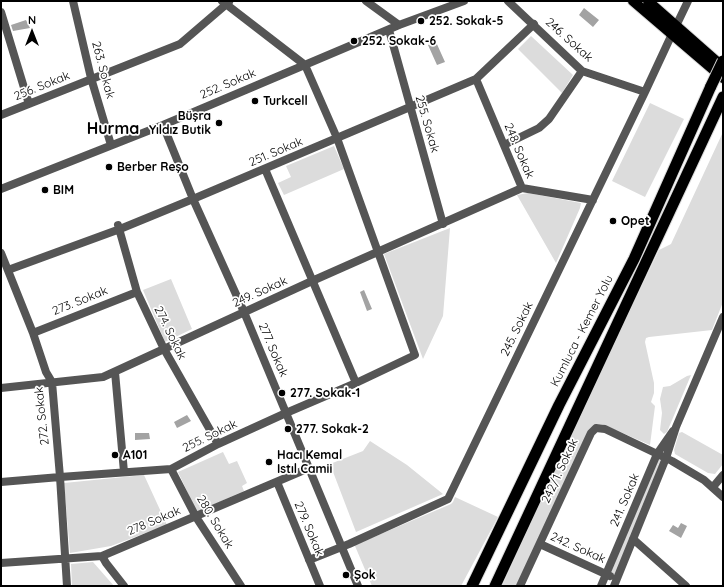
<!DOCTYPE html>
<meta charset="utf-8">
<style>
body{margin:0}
#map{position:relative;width:724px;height:587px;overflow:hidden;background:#fff;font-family:Quicksand,sans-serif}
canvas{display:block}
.frame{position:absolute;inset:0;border:2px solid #000;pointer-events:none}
.north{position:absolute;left:12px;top:12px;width:40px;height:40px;-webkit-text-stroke:3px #fff;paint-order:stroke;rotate:0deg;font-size:11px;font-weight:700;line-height:16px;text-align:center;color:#000}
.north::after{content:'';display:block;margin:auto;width:14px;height:18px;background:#000;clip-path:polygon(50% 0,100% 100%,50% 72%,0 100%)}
</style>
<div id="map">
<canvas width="724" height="587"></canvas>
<div class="frame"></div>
<div class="north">N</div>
</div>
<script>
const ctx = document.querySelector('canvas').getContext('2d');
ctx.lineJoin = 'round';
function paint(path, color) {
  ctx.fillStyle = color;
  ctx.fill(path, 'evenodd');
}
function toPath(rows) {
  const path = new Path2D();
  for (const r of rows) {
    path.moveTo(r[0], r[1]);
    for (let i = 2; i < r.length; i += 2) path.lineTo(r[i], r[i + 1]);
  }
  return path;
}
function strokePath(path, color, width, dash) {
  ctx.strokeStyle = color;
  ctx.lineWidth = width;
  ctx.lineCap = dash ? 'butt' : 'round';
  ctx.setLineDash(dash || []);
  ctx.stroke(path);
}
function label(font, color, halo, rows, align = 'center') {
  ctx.font = font + ' Quicksand,sans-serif';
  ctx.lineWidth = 3.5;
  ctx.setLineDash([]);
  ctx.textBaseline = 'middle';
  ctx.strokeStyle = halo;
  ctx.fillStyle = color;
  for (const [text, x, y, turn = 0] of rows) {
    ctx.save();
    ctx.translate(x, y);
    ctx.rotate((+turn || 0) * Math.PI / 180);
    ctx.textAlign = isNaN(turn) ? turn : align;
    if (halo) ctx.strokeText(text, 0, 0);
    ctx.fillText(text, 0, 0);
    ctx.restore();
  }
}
paint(toPath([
 [531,36,573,75,562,93,518,49],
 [650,103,684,119,645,197,612,181],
 [723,132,723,302,712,330,649,337,646,338,645,342,654,383,654,393,651,402,655,406,650,445,602,424,597,424,516,586,502,586,590,394,659,250,671,244],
 [334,146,344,169,284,195,278,183,291,177,286,166],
 [528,193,581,203,580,208,556,263,517,195],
 [450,228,443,316,423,359,384,254],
 [171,279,192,329,165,342,143,290],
 [691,375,667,432,664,434,660,430,662,413,660,399,663,387,670,386,687,376],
 [682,432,723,455,723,464,715,474,708,473,675,454,674,450,679,433],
 [370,441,407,465,443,494,356,532,330,464,363,451],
 [223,452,229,464,237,461,247,483,242,486,244,491,197,512,178,472],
 [658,456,664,459,616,576,609,573],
 [144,475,167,525,111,546,70,553,64,483],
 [455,497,498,517,461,586,372,586,355,546,355,545,451,504,453,502],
 [93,562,114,586,72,586,71,564]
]), '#dcdcdc');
paint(toPath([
 [584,8,599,20,593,27,579,15],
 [26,20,30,28,13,31,11,25],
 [436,42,445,62,437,65,428,45],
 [364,290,372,309,367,311,360,292],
 [187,415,191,421,177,428,174,422],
 [135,433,149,433,150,439,135,440],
 [681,523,687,526,681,538,669,531,673,525,678,528]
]), '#a3a3a3');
const major = toPath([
 [633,1,723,78],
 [648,1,723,67]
]);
const highway = toPath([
 [472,586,559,405,634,259,711,86],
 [495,586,723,97]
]);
strokePath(major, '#dbdbdb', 12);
strokePath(highway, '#dbdbdb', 13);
strokePath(toPath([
 [73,1,91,78,111,145],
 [366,1,399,25],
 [508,1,582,71,645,92],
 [1,12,29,104],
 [676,26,688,1],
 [389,30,443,224],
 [476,79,522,188,593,200],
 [1,115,180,44,229,2],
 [163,125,193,199,244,312,358,586],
 [504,145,539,128,549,119,582,71],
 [265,169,356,383],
 [1,189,163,125,399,25,464,1],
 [118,225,137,292,164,349,218,444],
 [1,253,33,333,46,372,52,382,60,477,67,586],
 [8,270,120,229,193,199,476,79,534,24],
 [33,333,137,292],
 [115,372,124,472],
 [1,388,103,377,312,281,522,188],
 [171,469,196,517,241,586],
 [1,482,60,477,171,469,218,444,286,413,356,383,415,355,337,138,305,65,222,1],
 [277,482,320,586],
 [713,487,723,475],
 [633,539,686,586],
 [540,544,610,576],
 [102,556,106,563,124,586],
 [309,560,349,544,448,499,645,92,672,34],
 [1,563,102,556,309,468],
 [520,586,591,433,596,428,605,429,672,461,704,480,723,497],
 [601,586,657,454,673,431],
 [614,586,666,458,676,427,723,317]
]), '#555', 8);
strokePath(major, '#000', 10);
strokePath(highway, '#000', 11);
const highwayBridge = toPath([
 [711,86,723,61]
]);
strokePath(highwayBridge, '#dbdbdb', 13, []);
strokePath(highwayBridge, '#000', 11);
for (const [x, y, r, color] of [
 [421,21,4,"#000"],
 [354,41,4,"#000"],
 [255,101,4,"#000"],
 [219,123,4,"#000"],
 [109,167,4,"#000"],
 [45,190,4,"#000"],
 [613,221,4,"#000"],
 [282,393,4,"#000"],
 [288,429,4,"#000"],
 [115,455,4,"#000"],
 [269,462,4,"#000"],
 [346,575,4,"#000"]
]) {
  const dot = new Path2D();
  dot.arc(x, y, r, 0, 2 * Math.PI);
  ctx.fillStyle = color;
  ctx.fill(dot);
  strokePath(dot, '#fff', 1.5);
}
label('bold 12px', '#000', '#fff', [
 ["252. Sokak-5",429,21],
 ["252. Sokak-6",362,41],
 ["Turkcell",263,101],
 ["Büşra",211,116,"right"],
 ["Yıldız Butik",211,130,"right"],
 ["Berber Reşo",117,167],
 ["BIM",53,190],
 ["Opet",621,221],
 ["277. Sokak-1",290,393],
 ["277. Sokak-2",296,429],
 ["A101",123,455],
 ["Hacı Kemal",277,455],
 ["Istıl Camii",277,469],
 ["Şok",354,575]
], 'left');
label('12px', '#000', '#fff', [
 ["246. Sokak",569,40,42],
 ["263. Sokak",103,70,75],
 ["252. Sokak",228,84,-23],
 ["256. Sokak",42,86,-22],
 ["255. Sokak",427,124,74],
 ["248. Sokak",519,151,67],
 ["251. Sokak",276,152,-23],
 ["249. Sokak",260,292,-24],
 ["273. Sokak",80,301,-22],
 ["245. Sokak",517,329,-64],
 ["Kumluca - Kemer Yolu",582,331,-63],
 ["274. Sokak",170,333,64],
 ["277. Sokak",273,350,67],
 ["272. Sokak",42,416,-96],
 ["255. Sokak",210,436,-26],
 ["242/1. Sokak",560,471,-65],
 ["241. Sokak",625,500,-67],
 ["278 Sokak",154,521,-23],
 ["280. Sokak",215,522,59],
 ["279. Sokak",309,529,67],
 ["242. Sokak",578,548,24]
]);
label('bold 16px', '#000', '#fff', [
 ["Hurma",113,129]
]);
</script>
